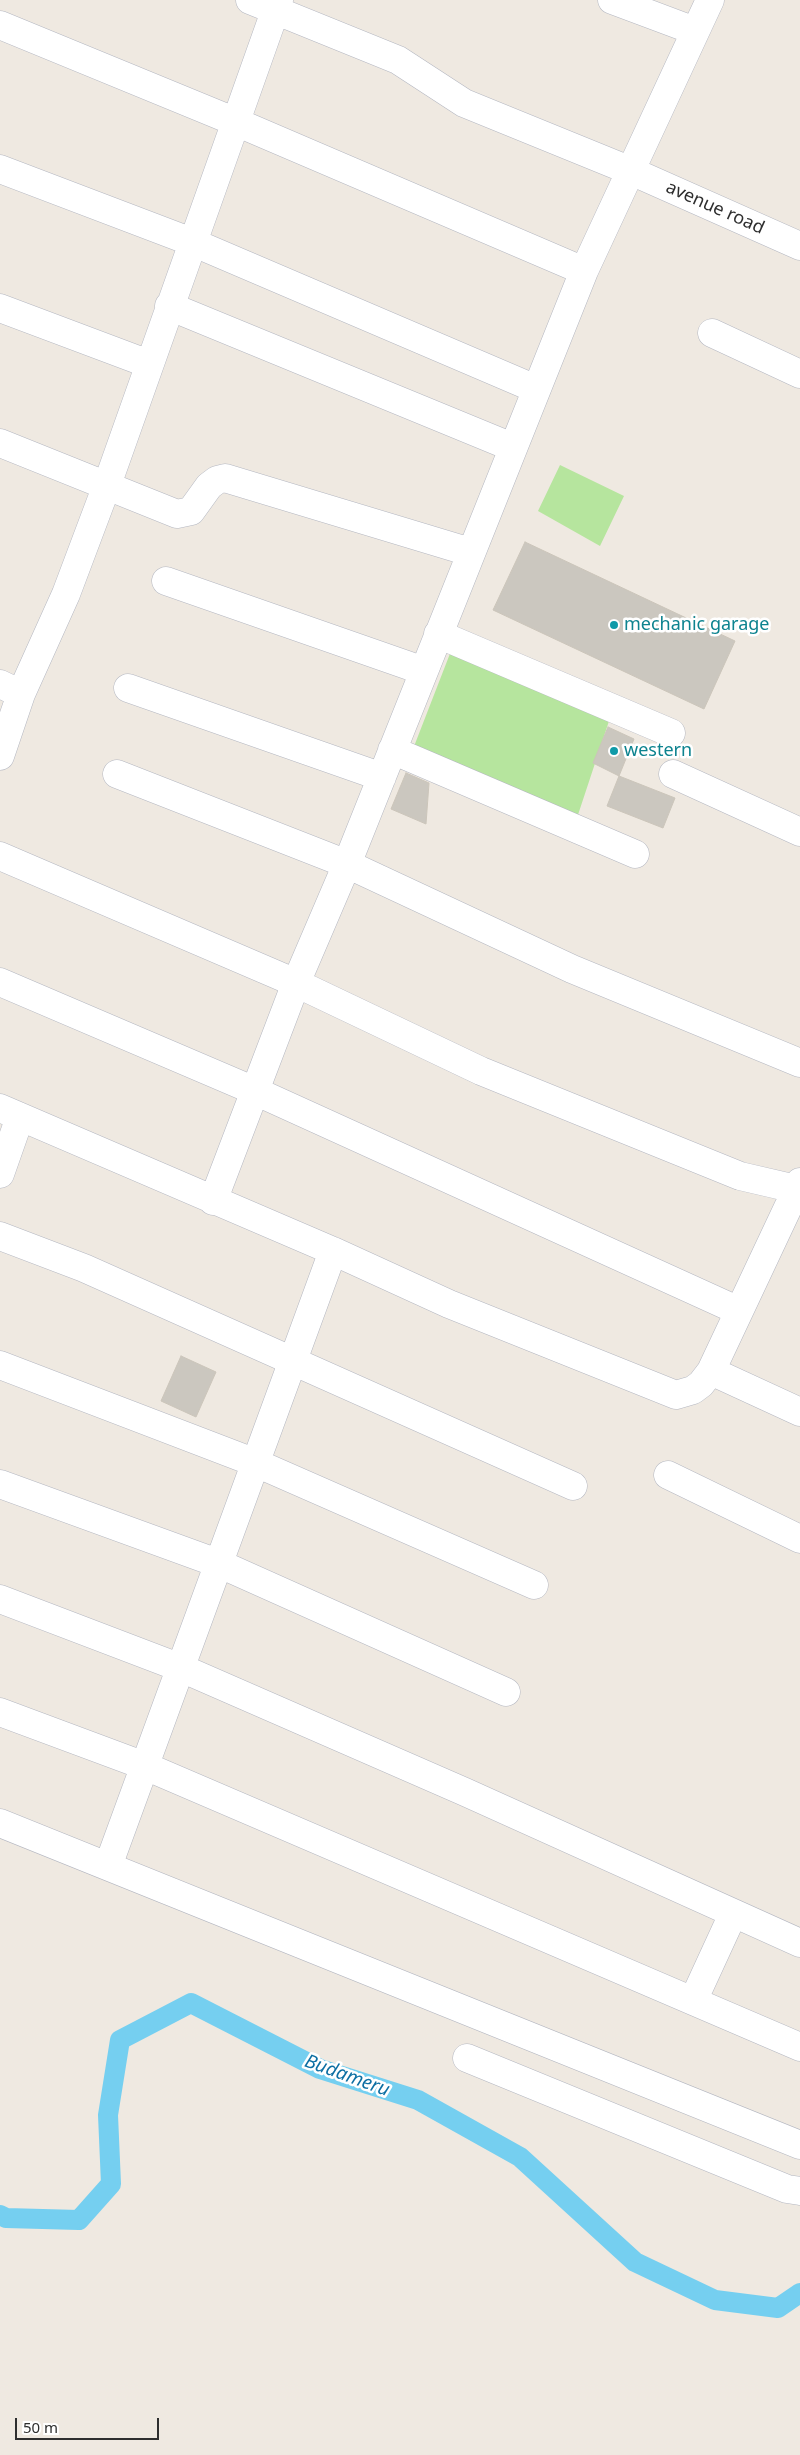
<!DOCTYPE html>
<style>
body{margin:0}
#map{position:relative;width:800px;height:2455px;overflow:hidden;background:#efe9e1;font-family:"Noto Sans",sans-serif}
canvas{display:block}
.scale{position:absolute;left:15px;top:2418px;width:144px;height:22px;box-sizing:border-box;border:2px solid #2e2e2e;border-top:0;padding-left:6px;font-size:15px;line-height:18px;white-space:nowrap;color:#2e2e2e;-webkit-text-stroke:4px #fff;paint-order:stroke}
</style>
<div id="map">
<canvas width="800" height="2455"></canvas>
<div class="scale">50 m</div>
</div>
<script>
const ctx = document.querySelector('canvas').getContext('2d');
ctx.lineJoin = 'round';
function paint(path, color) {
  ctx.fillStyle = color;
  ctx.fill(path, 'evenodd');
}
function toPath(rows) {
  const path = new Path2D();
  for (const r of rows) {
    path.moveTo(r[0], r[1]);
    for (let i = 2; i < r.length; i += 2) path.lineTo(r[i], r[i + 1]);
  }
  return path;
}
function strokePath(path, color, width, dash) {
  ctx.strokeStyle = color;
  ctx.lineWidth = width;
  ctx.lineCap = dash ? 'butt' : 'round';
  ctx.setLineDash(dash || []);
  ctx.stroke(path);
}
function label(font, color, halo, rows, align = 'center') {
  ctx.font = font + ' "Noto Sans",sans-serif';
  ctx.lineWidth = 5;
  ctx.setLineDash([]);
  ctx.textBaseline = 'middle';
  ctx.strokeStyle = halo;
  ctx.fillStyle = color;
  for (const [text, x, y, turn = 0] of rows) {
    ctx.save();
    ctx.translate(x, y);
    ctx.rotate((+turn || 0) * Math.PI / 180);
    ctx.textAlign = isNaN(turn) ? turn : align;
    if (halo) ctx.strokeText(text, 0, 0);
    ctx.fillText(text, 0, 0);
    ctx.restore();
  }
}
paint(toPath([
 [560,465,624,496,600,546,538,511],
 [451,651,609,721,570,839,413,749]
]), '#b6e59e');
strokePath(toPath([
 [0,2215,6,2218,79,2220,111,2184,108,2115,120,2040,191,2003,320,2069,418,2100,520,2157,635,2262,715,2300,778,2308,800,2293]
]), '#75cff0', 20);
const building = toPath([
 [525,542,735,641,704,709,493,610,525,542],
 [608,727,634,739,619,776,593,763,608,727],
 [406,773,429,783,426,824,391,809,406,773],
 [619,776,675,798,663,828,607,806,619,776],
 [181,1356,216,1372,196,1417,161,1401,181,1356]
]);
paint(building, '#cbc7bf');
strokePath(building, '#cbc5ba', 1);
const minor = toPath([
 [250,0,398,60,464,103,631,171,800,246],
 [612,0,695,31],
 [710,0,584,271,347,864,296,983,481,1071,740,1176,800,1190],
 [0,25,236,122,584,271],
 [0,169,192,242,536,389],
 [169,306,512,447],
 [0,308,149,364],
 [712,333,800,374],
 [0,443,177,514,191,511,209,486,217,480,225,478,470,552],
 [166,581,424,671],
 [438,634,671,733],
 [0,684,21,694],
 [128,688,382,777],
 [392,750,635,854],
 [0,756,21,694,66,594,107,485,279,0],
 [117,774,347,864,572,969,800,1063],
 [673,774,800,832],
 [0,856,296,983,213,1201],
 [0,982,255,1091,739,1311],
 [0,1108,333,1251,449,1304,676,1395,693,1390,701,1384,711,1371,800,1182],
 [0,1174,20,1117],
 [0,1236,84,1268,573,1486],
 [0,1365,256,1463,534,1585],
 [711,1371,800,1412],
 [668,1475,800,1539],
 [0,1484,220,1564,506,1692],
 [0,1599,181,1668,465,1792,800,1943],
 [0,1712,145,1766,800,2047],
 [0,1823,800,2145],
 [108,1866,333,1251],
 [693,2001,733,1914],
 [467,2058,787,2189,800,2191]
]);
strokePath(minor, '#b4b7c1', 29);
strokePath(minor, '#fff', 28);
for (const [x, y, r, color] of [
 [614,625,5,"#0f9aa8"],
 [614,751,5,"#0f9aa8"]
]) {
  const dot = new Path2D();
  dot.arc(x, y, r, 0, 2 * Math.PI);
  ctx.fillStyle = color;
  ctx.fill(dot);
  strokePath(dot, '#fff', 2);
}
label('18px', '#2e2e2e', '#fff', [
 ["avenue road",715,208,24]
]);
label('18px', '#0d838f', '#fff', [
 ["mechanic garage",624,625],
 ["western",624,751]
], 'left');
label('italic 19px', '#0d6fa3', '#fff', [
 ["Budameru",347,2076,20]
]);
</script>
